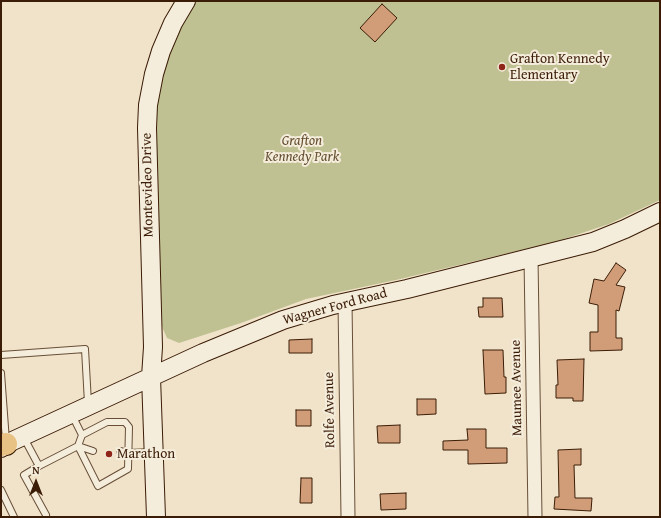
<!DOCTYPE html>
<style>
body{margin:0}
#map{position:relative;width:661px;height:518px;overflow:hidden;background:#f0e3c9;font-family:"Gentium Book Plus",serif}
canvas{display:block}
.frame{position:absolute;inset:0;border:2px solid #3b1c06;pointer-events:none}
.north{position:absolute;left:16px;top:462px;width:40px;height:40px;-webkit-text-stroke:3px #f5eddc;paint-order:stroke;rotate:0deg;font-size:11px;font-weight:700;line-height:16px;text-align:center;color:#3b1c06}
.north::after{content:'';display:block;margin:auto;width:14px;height:18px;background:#3b1c06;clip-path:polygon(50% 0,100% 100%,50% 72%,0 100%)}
</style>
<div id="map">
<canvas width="661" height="518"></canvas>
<div class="frame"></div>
<div class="north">N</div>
</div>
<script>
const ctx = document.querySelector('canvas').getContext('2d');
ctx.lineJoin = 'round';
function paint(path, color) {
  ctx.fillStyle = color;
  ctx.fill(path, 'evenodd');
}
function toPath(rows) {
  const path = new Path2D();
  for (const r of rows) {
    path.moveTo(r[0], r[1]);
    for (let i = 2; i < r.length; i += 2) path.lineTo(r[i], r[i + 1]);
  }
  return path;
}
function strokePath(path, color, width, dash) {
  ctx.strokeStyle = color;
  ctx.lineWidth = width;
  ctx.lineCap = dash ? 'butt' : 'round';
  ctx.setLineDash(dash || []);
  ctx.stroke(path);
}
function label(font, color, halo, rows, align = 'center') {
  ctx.font = font + ' "Gentium Book Plus",serif';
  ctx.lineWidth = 4;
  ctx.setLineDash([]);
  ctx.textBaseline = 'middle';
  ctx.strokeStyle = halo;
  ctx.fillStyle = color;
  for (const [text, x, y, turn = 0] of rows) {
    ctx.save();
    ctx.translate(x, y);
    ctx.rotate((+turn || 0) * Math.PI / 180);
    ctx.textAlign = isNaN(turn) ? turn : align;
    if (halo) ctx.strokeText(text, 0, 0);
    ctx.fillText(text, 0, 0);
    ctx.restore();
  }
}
paint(toPath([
 [193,1,660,1,660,200,609,224,555,242,396,280,306,299,241,323,179,343,167,338,163,329,159,315,153,139,157,91,169,46]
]), '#c0c192');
const building = toPath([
 [382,4,397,18,375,42,360,28,382,4],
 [616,263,626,270,616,285,625,287,619,311,616,310,616,338,622,338,622,350,590,351,590,332,598,332,598,305,589,303,594,279,604,281,616,263],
 [483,298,502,298,503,317,479,317,478,307,483,307,483,298],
 [312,339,312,353,289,353,289,340,312,339],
 [483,350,503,350,504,377,506,377,506,393,485,394,483,350],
 [584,359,583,401,573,401,573,398,556,398,556,385,558,385,557,360,584,359],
 [417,399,436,399,436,414,417,415,417,399],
 [296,410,311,410,311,426,296,426,296,410],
 [400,425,400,443,378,443,377,426,400,425],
 [467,429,486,429,486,448,507,448,507,463,468,464,468,450,443,450,443,441,468,440,467,429],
 [581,449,581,465,574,465,575,498,592,498,591,511,554,509,555,497,559,497,558,450,581,449],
 [301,478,312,478,312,503,300,503,301,478],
 [406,493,406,509,381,510,380,494,406,493]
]);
paint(building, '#d19d79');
strokePath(building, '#3b1c06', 1);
const lane = toPath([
 [1,355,85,349,88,403],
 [1,373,6,441],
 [24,438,39,466,24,475,46,515],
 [78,446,98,486,128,469,129,427,125,422,107,422,82,435],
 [78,446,93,451],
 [120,451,128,453,152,452],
 [39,466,78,446,82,435,72,415],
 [1,490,14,517]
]);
const street = toPath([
 [531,258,535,517],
 [345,302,348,517]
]);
const secondary = toPath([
 [1,448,6,444,203,353,283,320,333,305,407,289,593,242,625,229,660,212],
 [156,517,151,377,153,347,147,128,148,105,154,74,161,51,173,23,186,1]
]);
const highway = toPath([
 [1,445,6,444]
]);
strokePath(lane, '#684e37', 8);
strokePath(street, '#684e37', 15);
strokePath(secondary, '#3b1c06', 20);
strokePath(highway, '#3b1c06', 24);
strokePath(lane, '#f5eddc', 6);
strokePath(street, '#f5eddc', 13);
strokePath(secondary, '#f5eddc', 18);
strokePath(highway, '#e8c284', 22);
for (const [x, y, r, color] of [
 [502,67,4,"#8f2418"],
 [109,454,4,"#8f2418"]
]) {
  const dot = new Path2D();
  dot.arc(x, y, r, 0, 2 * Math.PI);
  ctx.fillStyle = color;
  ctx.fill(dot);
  strokePath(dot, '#f5eddc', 1.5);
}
label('14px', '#3b1c06', '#f5eddc', [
 ["Grafton Kennedy",510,59],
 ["Elementary",510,75],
 ["Marathon",117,454]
], 'left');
label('italic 14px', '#634e30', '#f5eddc', [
 ["Grafton",302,141],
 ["Kennedy Park",302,157]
]);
label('14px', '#3b1c06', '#f5eddc', [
 ["Montevideo Drive",148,185,-91],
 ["Wagner Ford Road",335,307,-15],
 ["Maumee Avenue",517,388,-91],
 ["Rolfe Avenue",330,410,-91]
]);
</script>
